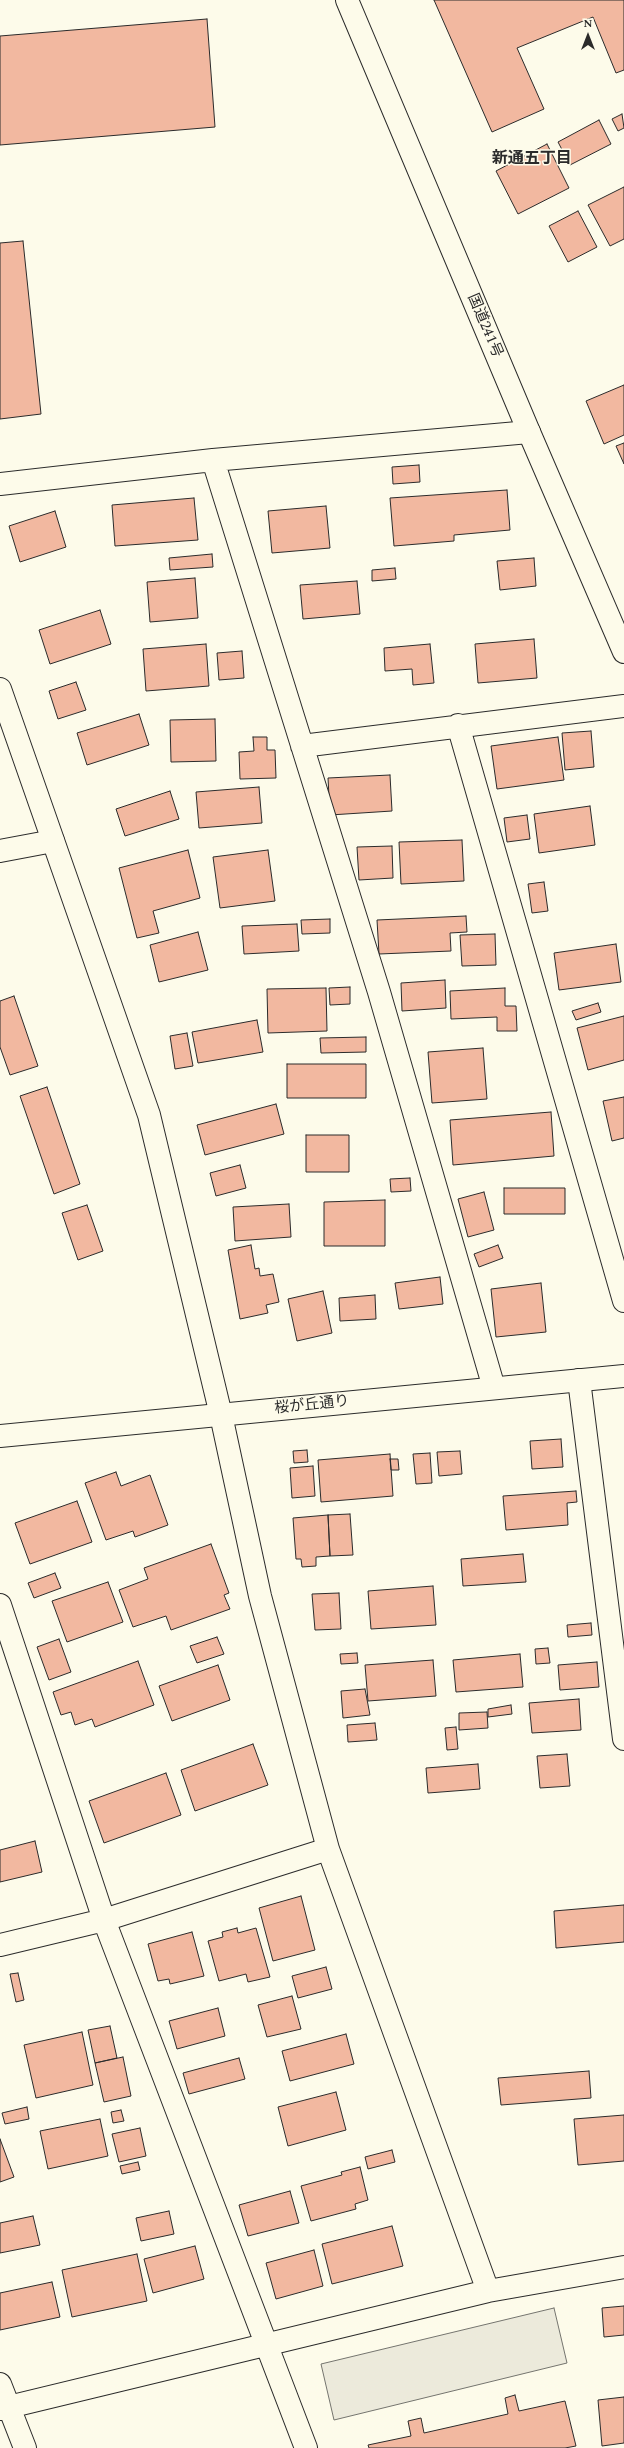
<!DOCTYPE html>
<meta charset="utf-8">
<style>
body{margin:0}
#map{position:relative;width:624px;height:2448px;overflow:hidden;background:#fdfbea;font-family:Spectral,serif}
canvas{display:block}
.north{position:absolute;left:568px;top:16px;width:40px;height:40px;-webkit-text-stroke:3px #fdfbea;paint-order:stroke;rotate:0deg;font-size:11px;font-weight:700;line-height:16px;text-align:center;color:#2b2b2b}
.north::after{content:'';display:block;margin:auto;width:14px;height:18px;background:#2b2b2b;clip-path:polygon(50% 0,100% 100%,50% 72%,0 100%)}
</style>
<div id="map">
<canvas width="624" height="2448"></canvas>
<div class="north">N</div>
</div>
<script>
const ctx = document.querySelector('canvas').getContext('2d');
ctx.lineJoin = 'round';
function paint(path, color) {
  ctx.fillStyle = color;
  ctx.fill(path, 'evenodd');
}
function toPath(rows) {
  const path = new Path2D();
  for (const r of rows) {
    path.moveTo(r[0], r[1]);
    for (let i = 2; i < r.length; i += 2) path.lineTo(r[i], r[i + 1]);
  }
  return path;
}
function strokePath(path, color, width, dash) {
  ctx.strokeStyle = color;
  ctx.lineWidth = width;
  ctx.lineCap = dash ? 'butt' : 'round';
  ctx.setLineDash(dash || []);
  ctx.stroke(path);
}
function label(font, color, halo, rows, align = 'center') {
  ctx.font = font + ' Spectral,"Noto Sans JP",serif';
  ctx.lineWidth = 3;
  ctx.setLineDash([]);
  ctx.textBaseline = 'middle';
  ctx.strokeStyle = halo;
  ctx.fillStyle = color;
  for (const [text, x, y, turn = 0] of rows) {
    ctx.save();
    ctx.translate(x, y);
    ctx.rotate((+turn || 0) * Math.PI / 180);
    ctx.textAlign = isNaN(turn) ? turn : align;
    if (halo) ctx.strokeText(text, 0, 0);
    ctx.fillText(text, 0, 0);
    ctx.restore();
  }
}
const parking = toPath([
 [554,2308,567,2363,334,2420,321,2364,554,2308]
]);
paint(parking, '#eceadb');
strokePath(parking, '#74746e', 1);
const building = toPath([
 [434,0,624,0,624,70,616,73,593,17,517,48,544,109,492,132,434,0],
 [207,19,215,127,0,145,0,36,207,19],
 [622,114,624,128,618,131,612,119,622,114],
 [599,120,611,144,570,165,558,142,599,120],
 [547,144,569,188,518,214,496,171,547,144],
 [624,187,624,239,610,246,588,205,624,187],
 [578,211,597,247,568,262,549,226,578,211],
 [23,241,41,414,0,419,0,243,23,241],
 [624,385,624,435,604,444,586,401,624,385],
 [624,443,624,464,616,446,624,443],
 [419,465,420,482,393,484,392,467,419,465],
 [507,490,510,530,454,535,454,541,394,546,390,498,507,490],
 [194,498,198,540,115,546,112,505,194,498],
 [326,506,330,548,272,553,268,511,326,506],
 [55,511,66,547,20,562,9,526,55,511],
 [212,554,213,567,170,570,169,558,212,554],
 [534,558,536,586,500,590,497,561,534,558],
 [395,568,396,579,372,581,372,570,395,568],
 [195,578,198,618,150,622,147,582,195,578],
 [357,581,360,614,303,619,300,585,357,581],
 [100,610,111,644,50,664,39,630,100,610],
 [534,639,537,678,478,683,475,644,534,639],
 [206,644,209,686,146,691,143,649,206,644],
 [430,644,434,683,413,685,412,669,385,671,384,648,430,644],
 [242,651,244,678,219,680,217,653,242,651],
 [76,682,86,710,58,719,49,691,76,682],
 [139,714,149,745,87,765,77,733,139,714],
 [215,719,216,761,171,762,170,720,215,719],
 [591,731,594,767,565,770,562,733,591,731],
 [253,737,267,737,267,750,275,750,276,778,240,779,239,752,254,751,253,737],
 [558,737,564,780,497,789,491,746,558,737],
 [390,775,392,811,330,815,328,778,390,775],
 [259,787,262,823,199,828,196,792,259,787],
 [170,791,179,819,125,836,116,809,170,791],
 [590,806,595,845,539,853,534,814,590,806],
 [527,815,530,839,507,842,504,818,527,815],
 [462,840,464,881,401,884,399,842,462,840],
 [392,846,393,878,359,880,357,847,392,846],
 [188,850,200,898,153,911,159,933,137,938,119,868,188,850],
 [268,850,275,901,220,908,213,857,268,850],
 [544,882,548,911,532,913,528,884,544,882],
 [466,916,467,932,450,933,451,951,379,954,377,920,466,916],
 [330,919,330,933,302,934,301,920,330,919],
 [297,924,299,951,244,954,242,926,297,924],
 [198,932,208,970,159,982,150,945,198,932],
 [495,934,496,965,462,966,460,935,495,934],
 [616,944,621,982,559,990,554,953,616,944],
 [445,980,446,1008,402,1011,401,983,445,980],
 [350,987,350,1004,330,1005,329,988,350,987],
 [326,988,327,1031,268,1033,267,989,326,988],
 [505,988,505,1006,516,1006,517,1031,497,1031,497,1017,451,1019,450,991,505,988],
 [14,996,38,1066,10,1075,0,1047,0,1001,14,996],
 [598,1003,601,1012,576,1020,572,1011,598,1003],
 [624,1016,624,1060,588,1070,577,1028,624,1016],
 [257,1020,263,1052,198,1063,192,1032,257,1020],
 [187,1033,193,1066,175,1069,170,1036,187,1033],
 [366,1037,366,1052,321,1053,320,1038,366,1037],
 [483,1048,487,1099,432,1103,428,1052,483,1048],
 [287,1064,366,1064,366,1098,287,1098,287,1064],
 [47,1087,80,1184,54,1194,20,1096,47,1087],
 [624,1097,624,1138,612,1141,603,1101,624,1097],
 [276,1104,284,1134,205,1155,197,1125,276,1104],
 [551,1112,554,1156,453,1165,450,1120,551,1112],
 [306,1135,349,1135,349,1172,306,1172,306,1135],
 [240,1165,246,1188,216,1196,210,1173,240,1165],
 [410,1178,411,1191,391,1192,390,1179,410,1178],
 [504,1188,565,1188,565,1214,504,1214,504,1188],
 [484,1192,494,1230,468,1237,458,1199,484,1192],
 [385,1200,385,1246,324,1246,324,1202,385,1200],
 [289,1204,291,1237,235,1241,233,1207,289,1204],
 [87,1205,103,1251,78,1260,62,1213,87,1205],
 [251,1245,255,1269,259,1268,260,1276,273,1274,279,1302,266,1305,268,1313,240,1319,228,1250,251,1245],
 [498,1245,503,1258,479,1267,474,1254,498,1245],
 [440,1277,443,1304,399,1309,395,1283,440,1277],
 [541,1283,546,1332,496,1337,491,1289,541,1283],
 [323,1291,332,1333,297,1341,288,1299,323,1291],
 [375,1295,376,1319,340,1321,339,1298,375,1295],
 [561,1439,563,1467,532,1469,530,1441,561,1439],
 [307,1450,308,1462,294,1463,293,1451,307,1450],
 [460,1451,462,1474,439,1476,437,1452,460,1451],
 [430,1453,432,1483,416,1484,413,1454,430,1453],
 [390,1454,393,1496,321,1502,318,1460,390,1454],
 [390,1459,398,1459,399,1470,391,1470,390,1459],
 [313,1466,315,1496,292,1498,290,1468,313,1466],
 [116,1472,121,1486,150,1475,168,1525,135,1537,133,1531,106,1540,85,1483,116,1472],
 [576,1491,577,1502,567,1503,568,1525,506,1530,503,1496,576,1491],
 [77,1501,92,1542,30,1564,15,1523,77,1501],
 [350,1514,353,1555,330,1556,328,1515,350,1514],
 [328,1515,330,1556,316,1557,316,1566,302,1567,301,1559,296,1559,293,1518,328,1515],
 [211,1544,229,1593,224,1595,230,1609,171,1630,166,1616,133,1627,119,1590,148,1579,144,1568,211,1544],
 [523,1554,526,1582,463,1586,461,1559,523,1554],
 [55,1573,61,1588,34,1598,28,1583,55,1573],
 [108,1582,123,1622,67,1642,52,1601,108,1582],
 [433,1586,436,1625,371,1629,368,1591,433,1586],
 [339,1593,341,1629,315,1630,312,1594,339,1593],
 [591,1623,592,1635,568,1637,567,1625,591,1623],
 [217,1637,224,1654,197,1663,190,1646,217,1637],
 [59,1639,71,1672,49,1680,37,1647,59,1639],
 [548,1648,550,1663,536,1664,535,1649,548,1648],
 [357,1653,358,1663,341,1664,340,1654,357,1653],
 [520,1654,523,1687,456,1692,453,1660,520,1654],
 [433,1660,436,1696,368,1701,365,1665,433,1660],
 [138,1661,154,1705,95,1727,92,1719,75,1725,71,1712,61,1715,53,1692,138,1661],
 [597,1662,599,1687,560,1690,558,1665,597,1662],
 [218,1665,230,1700,172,1721,159,1686,218,1665],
 [365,1689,370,1715,343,1718,341,1691,365,1689],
 [579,1699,581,1730,532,1733,529,1703,579,1699],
 [511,1705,512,1714,488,1717,488,1709,511,1705],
 [487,1712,488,1728,459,1730,459,1713,487,1712],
 [375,1723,377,1740,348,1742,347,1725,375,1723],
 [456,1727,458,1749,447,1750,445,1728,456,1727],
 [253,1744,268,1785,195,1811,181,1770,253,1744],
 [567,1754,570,1786,540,1788,537,1756,567,1754],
 [478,1764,480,1789,428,1793,426,1768,478,1764],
 [166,1773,181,1815,104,1843,89,1801,166,1773],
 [35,1841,42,1872,0,1882,0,1850,35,1841],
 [301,1896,315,1950,273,1961,259,1908,301,1896],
 [624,1905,624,1942,556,1948,554,1911,624,1905],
 [237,1928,238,1933,256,1928,270,1977,248,1982,246,1974,219,1981,208,1941,223,1937,222,1932,237,1928],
 [192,1932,204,1976,170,1984,169,1979,158,1981,148,1944,192,1932],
 [326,1967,332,1989,298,1998,292,1976,326,1967],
 [18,1973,24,2000,16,2002,10,1974,18,1973],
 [292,1996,301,2029,267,2037,258,2005,292,1996],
 [218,2008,225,2036,177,2049,169,2021,218,2008],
 [110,2026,117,2058,95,2063,88,2030,110,2026],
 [82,2032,93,2085,36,2098,24,2045,82,2032],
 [346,2034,354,2064,290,2081,282,2051,346,2034],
 [123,2057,131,2096,104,2102,95,2063,123,2057],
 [239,2058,245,2079,189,2094,183,2073,239,2058],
 [589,2071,591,2098,501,2105,498,2078,589,2071],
 [336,2092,346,2130,288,2146,278,2107,336,2092],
 [27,2107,29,2119,5,2124,2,2113,27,2107],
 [121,2110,124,2121,113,2123,111,2112,121,2110],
 [624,2115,624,2161,578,2165,574,2119,624,2115],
 [100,2119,108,2156,48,2169,40,2131,100,2119],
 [140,2128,146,2156,119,2162,112,2134,140,2128],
 [0,2139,14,2177,0,2182,0,2139],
 [392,2150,395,2162,368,2169,365,2157,392,2150],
 [138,2162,140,2170,122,2174,120,2166,138,2162],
 [360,2167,368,2200,355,2204,356,2209,311,2221,301,2186,342,2175,341,2172,360,2167],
 [290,2191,299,2223,248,2236,239,2205,290,2191],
 [169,2211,174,2234,141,2241,136,2218,169,2211],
 [33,2216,40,2245,0,2253,0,2223,33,2216],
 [392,2226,403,2266,332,2284,322,2244,392,2226],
 [195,2246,204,2279,153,2293,144,2259,195,2246],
 [314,2250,323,2286,276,2299,266,2263,314,2250],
 [137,2254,147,2301,72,2317,62,2270,137,2254],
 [52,2282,60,2317,0,2330,0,2293,52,2282],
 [624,2306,624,2335,604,2337,602,2308,624,2306],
 [515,2395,519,2411,565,2401,576,2446,565,2448,369,2448,368,2445,411,2436,408,2421,421,2418,424,2433,508,2414,505,2398,515,2395],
 [624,2397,624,2443,602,2446,598,2400,624,2397]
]);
paint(building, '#f2b8a0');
strokePath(building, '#2b2b2b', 1);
const minor = toPath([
 [213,460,379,992,494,1388],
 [0,484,213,460,529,432],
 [0,689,149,1115,221,1415,260,1596,328,1849,488,2291],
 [458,725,624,1301],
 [302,746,624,706],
 [579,1380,624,1739],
 [0,1605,104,1920,306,2448],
 [0,1945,104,1920,328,1849],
 [0,2384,25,2448],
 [0,2409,488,2291,624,2267]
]);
const tertiary = toPath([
 [0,1436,624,1376]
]);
const secondary = toPath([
 [0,851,53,841]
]);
const trunk = toPath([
 [347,0,529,432,624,652]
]);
strokePath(minor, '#2b2b2b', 24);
strokePath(tertiary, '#2b2b2b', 24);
strokePath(secondary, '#2b2b2b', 24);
strokePath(trunk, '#2b2b2b', 24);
strokePath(minor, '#fdfbea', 22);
strokePath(tertiary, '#fdfbea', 22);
strokePath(secondary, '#fdfbea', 22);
strokePath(trunk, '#fdfbea', 22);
label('15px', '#2b2b2b', '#fdfbea', [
 ["国道241号",484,326,67],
 ["桜が丘通り",312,1406,-6]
]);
label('bold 16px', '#2b2b2b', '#fdfbea', [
 ["新通五丁目",532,160]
]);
</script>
